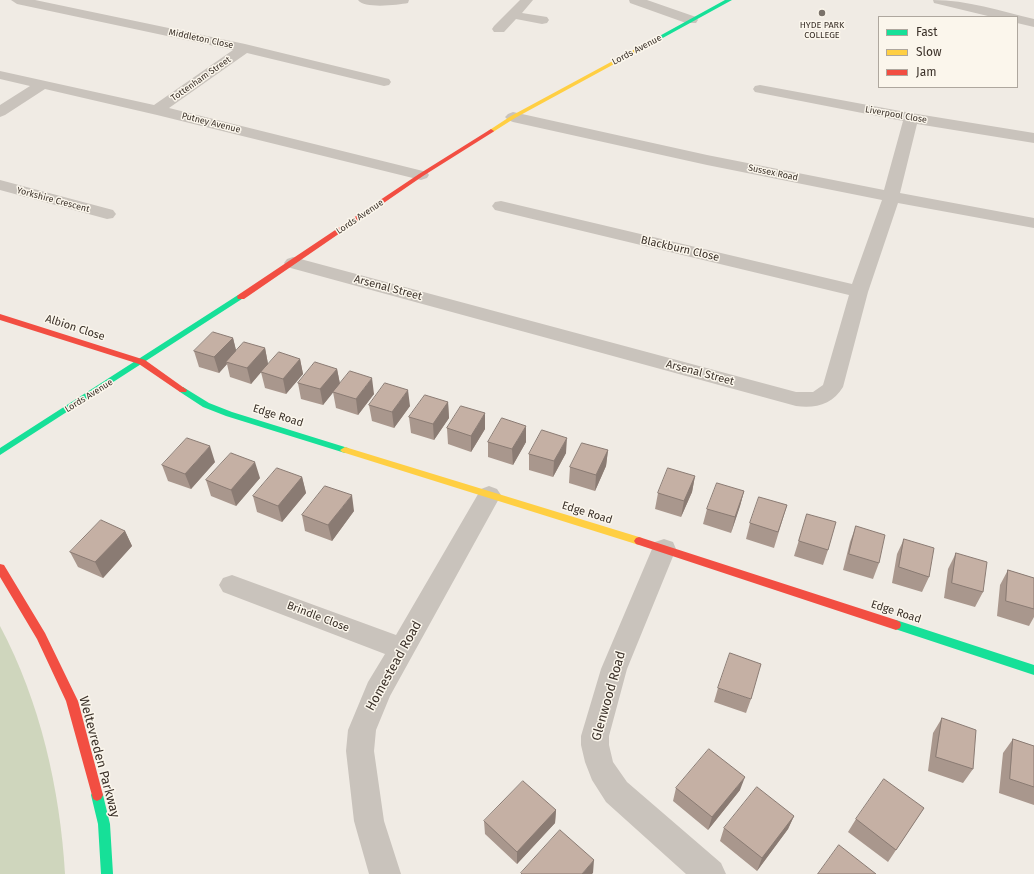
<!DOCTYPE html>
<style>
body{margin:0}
#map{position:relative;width:1034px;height:874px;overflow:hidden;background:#f0ebe4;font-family:"Fira Sans",sans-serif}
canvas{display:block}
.legend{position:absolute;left:878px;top:16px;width:140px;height:72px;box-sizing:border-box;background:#fbf6ec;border:1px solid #aea79e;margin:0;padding:5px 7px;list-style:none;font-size:12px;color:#3b3129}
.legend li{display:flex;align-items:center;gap:8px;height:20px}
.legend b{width:20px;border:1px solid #aea79e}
</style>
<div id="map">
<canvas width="1034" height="874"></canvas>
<ul class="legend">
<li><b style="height:5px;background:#16e098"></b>Fast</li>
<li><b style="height:5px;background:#ffcf43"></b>Slow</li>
<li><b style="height:5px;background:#f24e42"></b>Jam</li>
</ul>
</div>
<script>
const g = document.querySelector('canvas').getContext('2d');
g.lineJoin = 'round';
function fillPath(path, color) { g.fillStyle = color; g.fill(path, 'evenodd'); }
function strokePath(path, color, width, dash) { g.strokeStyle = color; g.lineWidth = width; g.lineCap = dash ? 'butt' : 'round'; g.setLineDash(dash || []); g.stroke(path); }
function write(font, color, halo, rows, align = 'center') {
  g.font = font + ' "Fira Sans",sans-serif'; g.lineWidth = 3; g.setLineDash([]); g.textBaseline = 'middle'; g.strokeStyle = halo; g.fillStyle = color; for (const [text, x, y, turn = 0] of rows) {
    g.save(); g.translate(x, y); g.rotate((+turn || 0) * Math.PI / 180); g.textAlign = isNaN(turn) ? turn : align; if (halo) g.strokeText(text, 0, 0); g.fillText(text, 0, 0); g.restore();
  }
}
fillPath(new Path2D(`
 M0,626C40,701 60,789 65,874H0Z`), '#cfd6bd');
fillPath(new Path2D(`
 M11,0H35L245,44L389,79L391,82L389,85L384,86L247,53L169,108L427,172L429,175L427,178L421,180L157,115L45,89L5,115L0,117V105L30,86L0,79V71L154,105L233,50L17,4Z
 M358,0H409L408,3C398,5 364,9 358,0Z
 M520,0H533L522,13L547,17L549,20L547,23L542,24L516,19L504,32H494L492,29L494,26Z
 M629,0H647L696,17L698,20L696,23H686L630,3Z
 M933,0C967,0 1001,11 1034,19V27L1017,23V17H992L934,3Z
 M760,85L911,113L1034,133V143L917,124L900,193L1034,218V228L898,203L868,292L843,387C833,404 815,409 796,406L287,267L284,263L287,259L293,257L796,392H813L823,385L849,295L495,210L492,206L495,202L501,201L852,284L882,200L707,165L513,122L508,120L505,117L508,114L513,112L707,155L884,190L903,121L755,92L753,89L755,86Z
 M0,180L113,210L116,214L113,218L107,219L0,190Z
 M489,486L497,489L501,495L390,696L376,730L374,751L384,821L401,874H369L354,821L346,751L348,730L368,682L385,654L223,592L219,585L223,578L232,575L396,635L481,489Z
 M664,539L673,542L676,549L627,669L609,736V745L613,762L627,782L721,863L726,874H686L606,802L592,780L585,762L581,745V736L601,669L652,549L655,542Z`), '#c9c3bc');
fillPath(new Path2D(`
 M725,0H732L639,51L634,50Z
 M238,295H241L245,297L0,455V448Z
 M183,387L209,403L232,412L348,448L350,450L345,453L226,416L203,407L180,392L179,390Z
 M896,620L1034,665V675L892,628L891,625L892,622Z
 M97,789L101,791L103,795L110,824L113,874H101L98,824L91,795L93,791Z`), '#16e098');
fillPath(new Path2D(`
 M635,49L640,50L515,118L493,132L488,131L511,116Z
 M345,447L639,537L642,538L644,541L642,544L639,545L342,452L340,450Z`), '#ffcf43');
fillPath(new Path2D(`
 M491,129L494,131L493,132L423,176L244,299H238L237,297L238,295L419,174Z
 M0,314L145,360L187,390L186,392H180L139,364L0,320Z
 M639,537L896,620L900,622L901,625L900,628L896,630L636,544L634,541L636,538Z
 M0,564L4,565L45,633L78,701L103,795L101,799L97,801L93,799L66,701L37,639L0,577Z`), '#f24e42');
fillPath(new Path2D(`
 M233,338L236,351L265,348L268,364L251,384L230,377L227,364L219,373L199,367L194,351Z
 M300,359L303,374L286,394L265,388L261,372Z
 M337,369L340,384L374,394L358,415L336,408L333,392L323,405L301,399L298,383Z
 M448,402L449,418L434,440L411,433L409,417Z
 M369,405L410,406L394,428L372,421Z
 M447,428L485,429L471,452L448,444Z
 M488,442H526L513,465L488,457Z
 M608,450L606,466L595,491L569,483L570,467Z
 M566,453L553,477L529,470V454Z
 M215,462L191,489L168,481L162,465Z
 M695,476L692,492L681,517L655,509L658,493Z
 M302,477L306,493L282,522L257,512L253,496Z
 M260,478L236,506L211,496L206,480Z
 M744,491L740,506L731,533L703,524L707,509Z
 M787,505L774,548L746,539L750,523Z
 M354,511L332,541L305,531L302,515Z
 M807,514L828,550L823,565L794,556Z
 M856,526L879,563L873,579L843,570L850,542Z
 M125,531L132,546L103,578L78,567L70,552Z
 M904,539L929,577L922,592L892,583L897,554Z
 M956,553L983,592L975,607L944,598L948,569Z
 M1008,570L1034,578V617L1029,626L997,616L1000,585Z
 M718,688L751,699L746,713L714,702Z
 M942,718L973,769L963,783L928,771L933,733Z
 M1013,739L1034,746V805L999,793L1003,753Z
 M676,788L740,790L708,830L673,801Z
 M924,808L888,862L848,832L856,819Z
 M556,810L555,823L517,864L485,834L484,821Z
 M794,816L788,829L757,871L720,841L724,828Z`), '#a9978d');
fillPath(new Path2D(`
 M233,338L237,354L226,362L227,364L219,373L214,357Z
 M265,348L268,364L251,384L247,368Z
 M300,359L303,374L286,394L283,379Z
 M337,369L340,384L323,405L320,389Z
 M372,378L374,394L358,415L356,399Z
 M408,390L410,406L394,428L392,412Z
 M448,402L449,418L434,440L433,424Z
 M485,413V429L471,452V436Z
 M526,426V442L513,465L512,449Z
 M567,438L566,453L553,477L554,461Z
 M210,446L215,462L191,489L185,474Z
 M608,450L606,466L595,491L596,475Z
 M255,462L260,478L236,506L231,490Z
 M695,476L692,492L681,517L684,501Z
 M302,477L306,493L282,522L278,506Z
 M744,491L740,506L731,533L735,517Z
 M352,495L354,511L332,541L328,525Z
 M125,531L132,546L103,578L95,562Z
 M745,777L740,790L708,830L712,817Z
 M556,810L555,823L517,864V852Z
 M794,816L788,829L757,871L762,858Z
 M594,860L593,873L592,874H582Z`), '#8a7b73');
const building = new Path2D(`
 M213,332L233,338L214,357L194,351Z
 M244,342L265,348L247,368L226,362Z
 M279,352L300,359L283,379L261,372Z
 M315,362L337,369L320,389L298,383Z
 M350,371L372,378L356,399L333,392Z
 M385,383L408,390L392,412L369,405Z
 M425,395L448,402L433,424L409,417Z
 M461,406L485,413L471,436L447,428Z
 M502,418L526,426L512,449L488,442Z
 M542,430L567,438L554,461L529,454Z
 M187,438L210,446L185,474L162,465Z
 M582,443L608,450L596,475L570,467Z
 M231,453L255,462L231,490L206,480Z
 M277,468L302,477L278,506L253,496Z
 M668,468L695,476L684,501L658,493Z
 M717,483L744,491L735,517L707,509Z
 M325,486L352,495L328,525L302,515Z
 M759,497L787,505L778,532L750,523Z
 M807,514L836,522L828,550L799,541Z
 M101,520L125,531L95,562L70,552Z
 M856,526L885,535L879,563L849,554Z
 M904,539L934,548L929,577L899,567Z
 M956,553L987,562L983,592L952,583Z
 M1008,570L1034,578V609L1006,601Z
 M730,653L761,664L751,699L718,688Z
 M942,718L976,730L973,769L936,757Z
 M1013,739L1034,746V787L1010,779Z
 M709,749L745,777L712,817L676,788Z
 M884,779L924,808L896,850L856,819Z
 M523,781L556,810L517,852L484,821Z
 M757,787L794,816L762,858L724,828Z
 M560,830L594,860L582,874H522L521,873Z
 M839,845L876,874H818Z`);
fillPath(building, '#c5b0a4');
strokePath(building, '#8a7b73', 1);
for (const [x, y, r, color] of [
 [822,13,4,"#7a726a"]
]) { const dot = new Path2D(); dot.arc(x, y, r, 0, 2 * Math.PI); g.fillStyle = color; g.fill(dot); strokePath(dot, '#fbf6ec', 1.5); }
write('9px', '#3b3129', '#fbf6ec', [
 ["HYDE PARK",822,25],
 ["COLLEGE",822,35]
]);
write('9px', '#3b3129', '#fbf6ec', [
 ["Middleton Close",201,39,12],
 ["Lords Avenue",637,50,-28],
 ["Tottenham Street",201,79,-35],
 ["Liverpool Close",896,115,10],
 ["Putney Avenue",211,123,14],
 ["Sussex Road",773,173,12],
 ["Yorkshire Crescent",53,200,15],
 ["Lords Avenue",360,217,-34],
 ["Lords Avenue",89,396,-32]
]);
write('11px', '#3b3129', '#fbf6ec', [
 ["Blackburn Close",680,249,13],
 ["Arsenal Street",388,288,15],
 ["Albion Close",75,328,18],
 ["Arsenal Street",700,373,15],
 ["Edge Road",278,416,17],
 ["Edge Road",587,513,17],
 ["Edge Road",896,612,18],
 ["Brindle Close",318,617,21]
]);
write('13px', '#3b3129', '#fbf6ec', [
 ["Homestead Road",394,666,-61],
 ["Glenwood Road",609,696,-74],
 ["Weltevreden Parkway",99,757,75]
]);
</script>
